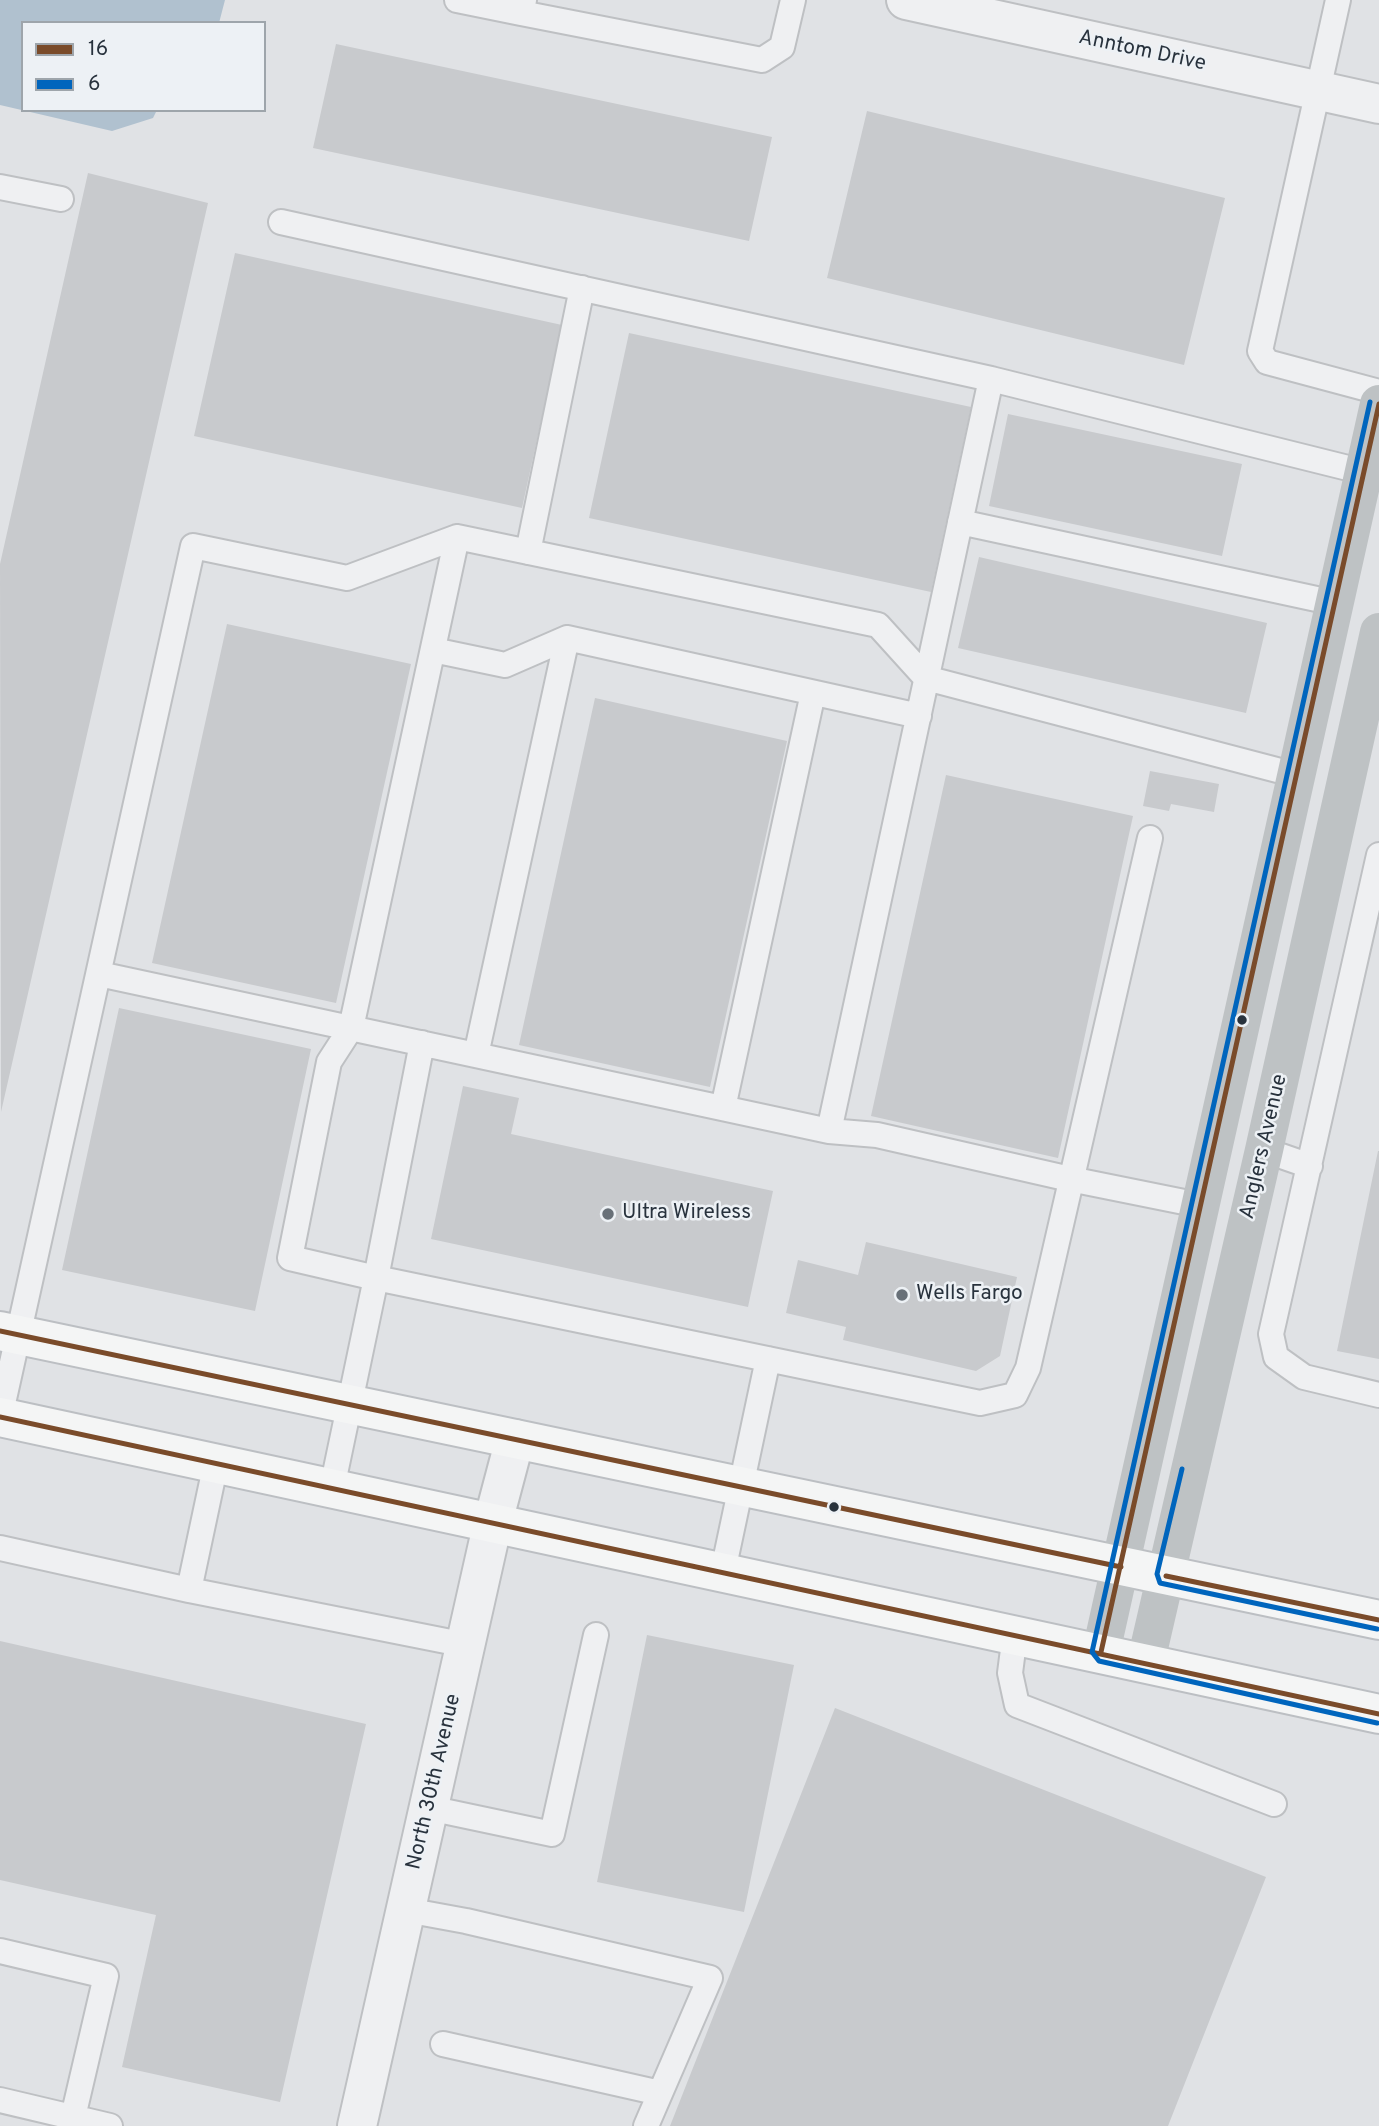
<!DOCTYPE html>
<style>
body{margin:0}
#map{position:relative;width:1379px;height:2126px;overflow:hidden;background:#e0e2e5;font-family:Overpass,sans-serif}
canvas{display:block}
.legend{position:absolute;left:21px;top:21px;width:245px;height:91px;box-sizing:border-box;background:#edf1f5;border:2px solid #9ea5ab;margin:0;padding:9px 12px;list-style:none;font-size:21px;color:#28323d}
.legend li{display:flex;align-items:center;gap:14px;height:35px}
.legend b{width:35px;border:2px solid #9ea5ab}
</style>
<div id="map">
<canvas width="1379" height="2126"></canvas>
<ul class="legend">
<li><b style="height:9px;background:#7a4b2a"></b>16</li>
<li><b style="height:9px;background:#0065bd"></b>6</li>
</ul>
</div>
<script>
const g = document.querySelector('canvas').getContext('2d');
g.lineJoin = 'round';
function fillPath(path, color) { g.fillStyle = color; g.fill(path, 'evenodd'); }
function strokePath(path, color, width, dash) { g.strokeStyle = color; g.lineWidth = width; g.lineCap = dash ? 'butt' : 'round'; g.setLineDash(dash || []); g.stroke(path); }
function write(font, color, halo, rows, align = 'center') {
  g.font = font + ' Overpass,sans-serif'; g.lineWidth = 5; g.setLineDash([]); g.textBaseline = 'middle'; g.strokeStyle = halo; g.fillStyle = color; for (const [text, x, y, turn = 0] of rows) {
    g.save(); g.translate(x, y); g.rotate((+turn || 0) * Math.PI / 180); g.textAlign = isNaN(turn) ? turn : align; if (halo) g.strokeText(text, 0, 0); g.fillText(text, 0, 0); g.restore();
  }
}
fillPath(new Path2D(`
 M0,0H225L219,23H23V110H157L153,118L112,131L0,105Z`), '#b0c1cf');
fillPath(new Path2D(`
 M336,44L772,137L749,241L313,148Z
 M867,111L1225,198L1184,365L827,278Z
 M88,173L208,203L1,1112L0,564Z
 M235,253L562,325L522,508L194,436Z
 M629,333L971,407L931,592L589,518Z
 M1008,414L1242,464L1222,556L989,506Z
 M979,557L1267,623L1246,713L958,648Z
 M227,624L411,664L336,1003L152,963Z
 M595,698L787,741L710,1087L519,1045Z
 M1150,771L1219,784L1214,812L1171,804L1169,811L1143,806Z
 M946,775L1133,816L1058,1158L871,1116Z
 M119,1008L311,1049L255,1311L62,1270Z
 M463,1086L519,1098L511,1134L773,1191L748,1307L431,1239Z
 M1378,1151H1379V1359L1337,1351Z
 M866,1242L1017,1277L1000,1356L976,1371L843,1340L846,1327L786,1313L798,1260L858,1275Z
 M647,1635L794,1665L744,1912L597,1882Z
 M0,1641L366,1724L280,2102L122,2067L156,1915L0,1880Z
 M835,1708L1266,1877L1168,2126H670Z`), '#c8cacd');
const lane = new Path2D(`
 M457,0L521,13
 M524,0L521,13L762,60L782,47L793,0
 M1338,0L1260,351L1267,362L1379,392
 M0,187L61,199
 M281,222L991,379L1364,472
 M960,522L1335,603
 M528,552L582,288
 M433,650L505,665L567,638L919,716
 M1379,855L1271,1334L1276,1357L1304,1377L1379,1395
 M99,974L829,1131L877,1135L1070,1179L1199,1205
 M422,1043L376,1278L980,1403L1015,1395L1028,1368L1150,838
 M476,1055L567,638
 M723,1108L813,693
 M829,1131L991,379
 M1264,1150L1310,1166
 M0,1417L193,546L347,578L457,537
 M216,1463L189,1590L466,1645
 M332,1488L376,1278L290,1258L329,1062L351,1028L457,537L878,625L926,678L1296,775
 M0,1548L189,1590
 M723,1571L768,1359
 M1015,1634L1010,1673L1017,1705L1274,1804
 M429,1808L552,1834L596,1635
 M406,1910L466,1921L710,1978L646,2126
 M0,1951L106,1976L73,2117
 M443,2044L660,2093
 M0,2100L110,2126`);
const street = new Path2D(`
 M906,0L1379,104
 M357,2126L493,1522L515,1439`);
const primary = new Path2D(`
 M0,1331L1379,1620
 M0,1417L1379,1714`);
strokePath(lane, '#bec0c3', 28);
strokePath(street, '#bec0c3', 42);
strokePath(primary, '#bcbfc3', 42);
strokePath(lane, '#eff0f2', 24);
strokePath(street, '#eff0f2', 38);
strokePath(new Path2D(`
 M1101,1652L1379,404
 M1146,1661L1264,1150L1379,632`), '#bec2c4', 38);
strokePath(primary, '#f4f5f5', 38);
strokePath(new Path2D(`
 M0,1331L1121,1567
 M0,1417L1379,1714
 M1166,1576L1379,1620
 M1101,1652L1379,404`), '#7a4b2a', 5);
strokePath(new Path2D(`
 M1370,402L1092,1652L1099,1661L1377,1723
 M1182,1469L1157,1574L1160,1583L1377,1629`), '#0065bd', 5);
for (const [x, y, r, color] of [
 [1242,1020,6,"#28323d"],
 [608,1214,7,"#687078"],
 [902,1295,7,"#687078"],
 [834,1507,6,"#28323d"]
]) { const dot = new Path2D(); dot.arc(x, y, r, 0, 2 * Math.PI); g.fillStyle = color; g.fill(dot); strokePath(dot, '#edf1f5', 2.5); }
write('21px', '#28323d', '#edf1f5', [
 ["Anntom Drive",1142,52,12],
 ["Anglers Avenue",1265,1147,-77],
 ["North 30th Avenue",435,1782,-77]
]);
write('21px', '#28323d', '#edf1f5', [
 ["Ultra Wireless",622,1214],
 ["Wells Fargo",916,1295]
], 'left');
</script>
